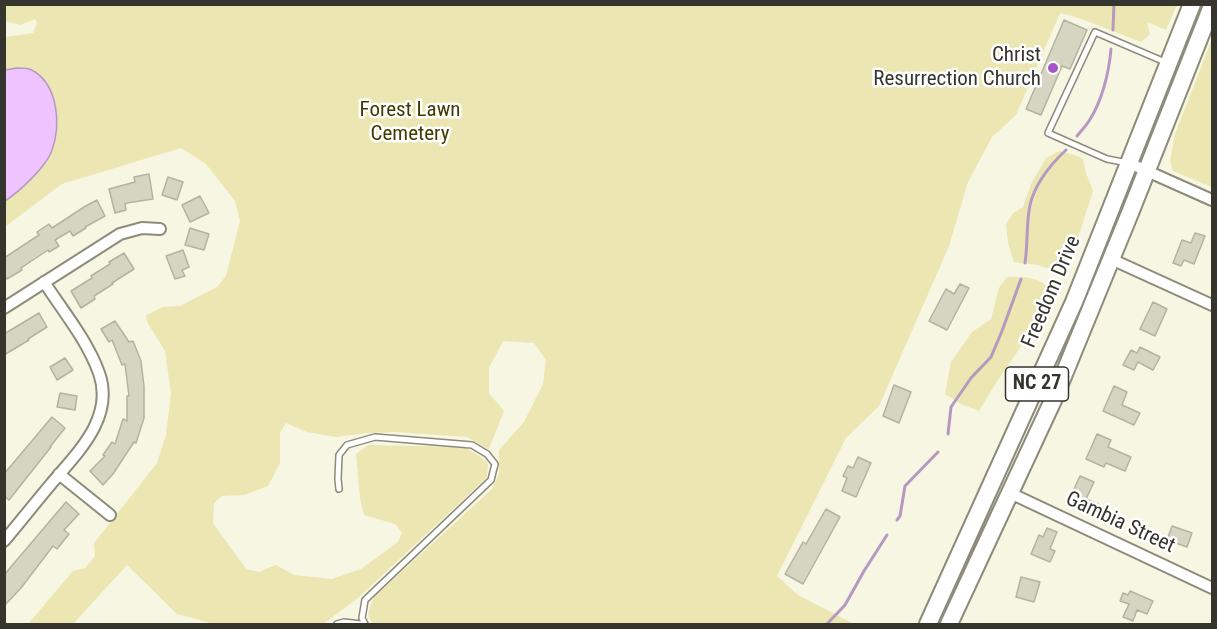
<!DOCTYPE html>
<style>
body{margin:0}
#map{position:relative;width:1217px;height:629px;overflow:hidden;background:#f7f6e3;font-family:"Roboto Condensed",sans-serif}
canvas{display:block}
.frame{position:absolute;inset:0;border:6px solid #35352e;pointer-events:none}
</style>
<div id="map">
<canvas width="1217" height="629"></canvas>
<div class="frame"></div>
</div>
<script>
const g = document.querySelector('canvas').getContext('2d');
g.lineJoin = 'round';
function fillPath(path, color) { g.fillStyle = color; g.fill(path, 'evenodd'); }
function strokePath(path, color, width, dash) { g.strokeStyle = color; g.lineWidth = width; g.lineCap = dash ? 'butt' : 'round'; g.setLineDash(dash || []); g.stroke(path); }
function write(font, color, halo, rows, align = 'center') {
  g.font = font + ' "Roboto Condensed",sans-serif'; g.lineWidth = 5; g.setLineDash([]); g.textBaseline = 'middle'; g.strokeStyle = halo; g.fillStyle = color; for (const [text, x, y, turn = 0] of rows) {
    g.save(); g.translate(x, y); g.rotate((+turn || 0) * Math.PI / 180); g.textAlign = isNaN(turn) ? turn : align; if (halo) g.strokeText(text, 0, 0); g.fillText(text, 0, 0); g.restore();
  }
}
fillPath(new Path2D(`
 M5,5H1177L1166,30L1147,22L1150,34L1141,42L1079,18L1060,13L1016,115L992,137L968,182L949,246L879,406L846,438L777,576L798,595L854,624H372L368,614L374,597L492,489L499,474V450L524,422L543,384L546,360L534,343L503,341L489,368V393L504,411L489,449L467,437L395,432L366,433L336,437L307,432L286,423L280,433V463L268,486L244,495L222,496L214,503L213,523L246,569L259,572L276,565L294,575L332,579L361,569L398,542L402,533L395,524L364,515L360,498L356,454L368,445L464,447L481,457L488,463L487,477L358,598L323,624H214L177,614L127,565L73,624H28L73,571L85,568L95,556L94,543L157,463L166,435L171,393L165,351L147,322L146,315L163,307L180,306L217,287L226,276L240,221L235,201L206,164L181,148L62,184L5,227L4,201C14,195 49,158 52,149C58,134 56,117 55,102L17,68L5,70V37L33,33L37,23L35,19L20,25L5,21Z
 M1212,39V187L1173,171L1170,161L1175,134Z
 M1059,151L1075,155L1083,159L1086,173L1093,191L1069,266L1061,273L1038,265L1014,262L1008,243L1006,224L1013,213L1023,207L1031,184L1046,158Z
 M1007,277C1025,277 1041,276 1052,292L1047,308L996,383L979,411L961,404L945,394L951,362L972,332L991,319L999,288Z`), '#ebe6b2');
const water = new Path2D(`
 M17,68C24,68 30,68 35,72C58,87 61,125 52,150C47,166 19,192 5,201V70Z`);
fillPath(water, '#edc4ff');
strokePath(water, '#b699c0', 1.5);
strokePath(new Path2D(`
 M1113,30L1114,4
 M1077,136C1081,131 1085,127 1089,121C1102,101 1109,73 1111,49
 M1025,263C1028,244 1026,224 1030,205C1035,184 1050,165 1066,150
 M948,434L951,407L971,378L991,357L1002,331L1021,279
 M897,520L900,516L905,486L938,452
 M827,624L845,605L864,571L887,535`), '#b699c0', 3);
const building = new Path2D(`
 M1064,20L1087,30L1070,69L1062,66L1041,115L1026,109Z
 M149,174L153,199L127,203L125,204L126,210L115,213L109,189L135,182L134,177Z
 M168,177L183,182L177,200L162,195Z
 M200,196L209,213L190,222L182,205Z
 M97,200L105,216L85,227L86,228L73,236L70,231L55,240L59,246L49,252L48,250L21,268L22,270L7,279L4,274V258L39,235L37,232L49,224L52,228L84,207Z
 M190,228L209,234L204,250L185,245Z
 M1195,233L1205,236L1194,264L1184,260L1181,266L1173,263L1182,240L1191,243Z
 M183,250L189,267L182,270L185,276L175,279L166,256Z
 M124,253L134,269L112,283L113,284L94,296L95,299L81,308L71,291L92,278L91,276L110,264L109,262Z
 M960,284L969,288L947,330L929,321L946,289L954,294Z
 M1153,302L1167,309L1155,336L1140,329Z
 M39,313L47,327L28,339L29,340L4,355V334Z
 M115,321L129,342L133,341L141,361L144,386V418L136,443L134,442L113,474L103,485L90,471L105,456L103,455L112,442L115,444L123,419L127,421V396H129L125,364L122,365L112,340L109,342L101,329Z
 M1140,347L1160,357L1153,370L1138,362L1134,370L1123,365L1131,350L1137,353Z
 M65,358L73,370L57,380L50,367Z
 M894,385L911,392L899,423L883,416Z
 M1114,386L1127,392L1122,405L1140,413L1134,425L1103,411Z
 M60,393L77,396L75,410L57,407Z
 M52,417L65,428L50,447H51L9,500L4,496V474Z
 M1097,434L1111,440L1108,447L1131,457L1125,471L1106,463L1104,467L1086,459Z
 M858,457L871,463L856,497L842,491L847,478L843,476L848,466L853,468Z
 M1080,476L1094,482L1086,499L1098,504L1094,514L1068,502Z
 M66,502L79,514L64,530L69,534L57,549L53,546L21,588L4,606V575Z
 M826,509L840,517L803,584L785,574L803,542L806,544Z
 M1172,526L1192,533L1187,547L1167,540Z
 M1047,528L1057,532L1050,549L1055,551L1050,562L1031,554L1039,535L1043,537Z
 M1021,577L1040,582L1034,602L1016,597Z
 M1130,591L1153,601L1147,614L1137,610L1133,621L1123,617L1129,604L1120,601L1123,593L1128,595Z`);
fillPath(building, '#d6d5c2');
strokePath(building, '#b4b2a0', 1.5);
const service = new Path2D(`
 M1128,163L1107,159L1048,133L1095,32L1165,62
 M339,489L338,479L339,455L347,445L375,437L472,445L487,454L495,464L491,480L365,600L362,618L365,624
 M337,624L344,622L361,624`);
const minor = new Path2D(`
 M1129,163L1212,200
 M1111,259L1212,305
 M4,308L120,234L142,228L160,229
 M59,474L110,515
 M1010,493L1212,588
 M4,541C20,522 35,503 51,484C77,453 115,418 99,373C87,340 63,311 44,282`);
const primary = new Path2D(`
 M928,624L1074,302L1192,4
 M949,624L1055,396L1130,213L1212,6`);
strokePath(service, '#8d8c7b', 8);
strokePath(minor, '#8d8c7b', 14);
strokePath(primary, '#8d8c7b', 20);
strokePath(service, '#fff', 5);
strokePath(minor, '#fff', 10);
strokePath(primary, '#fff', 16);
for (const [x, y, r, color] of [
 [1053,68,6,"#a655c6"]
]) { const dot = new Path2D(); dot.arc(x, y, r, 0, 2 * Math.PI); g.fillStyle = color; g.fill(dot); strokePath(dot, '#fff', 2); }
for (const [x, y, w] of [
 [1037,384,63]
]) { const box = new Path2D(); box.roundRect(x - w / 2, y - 17, w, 34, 4.5); g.fillStyle = '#fff'; g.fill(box); strokePath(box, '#35352e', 1.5); }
write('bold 20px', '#35352e', null, [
 ["NC 27",1037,384]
]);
write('21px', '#35352e', '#fff', [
 ["Christ",1041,56],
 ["Resurrection Church",1041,80]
], 'right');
write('21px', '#413b01', '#fff', [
 ["Forest Lawn",410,111],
 ["Cemetery",410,135]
]);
write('21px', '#35352e', '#fff', [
 ["Freedom Drive",1052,292,-67],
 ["Gambia Street",1120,523,25]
]);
</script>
